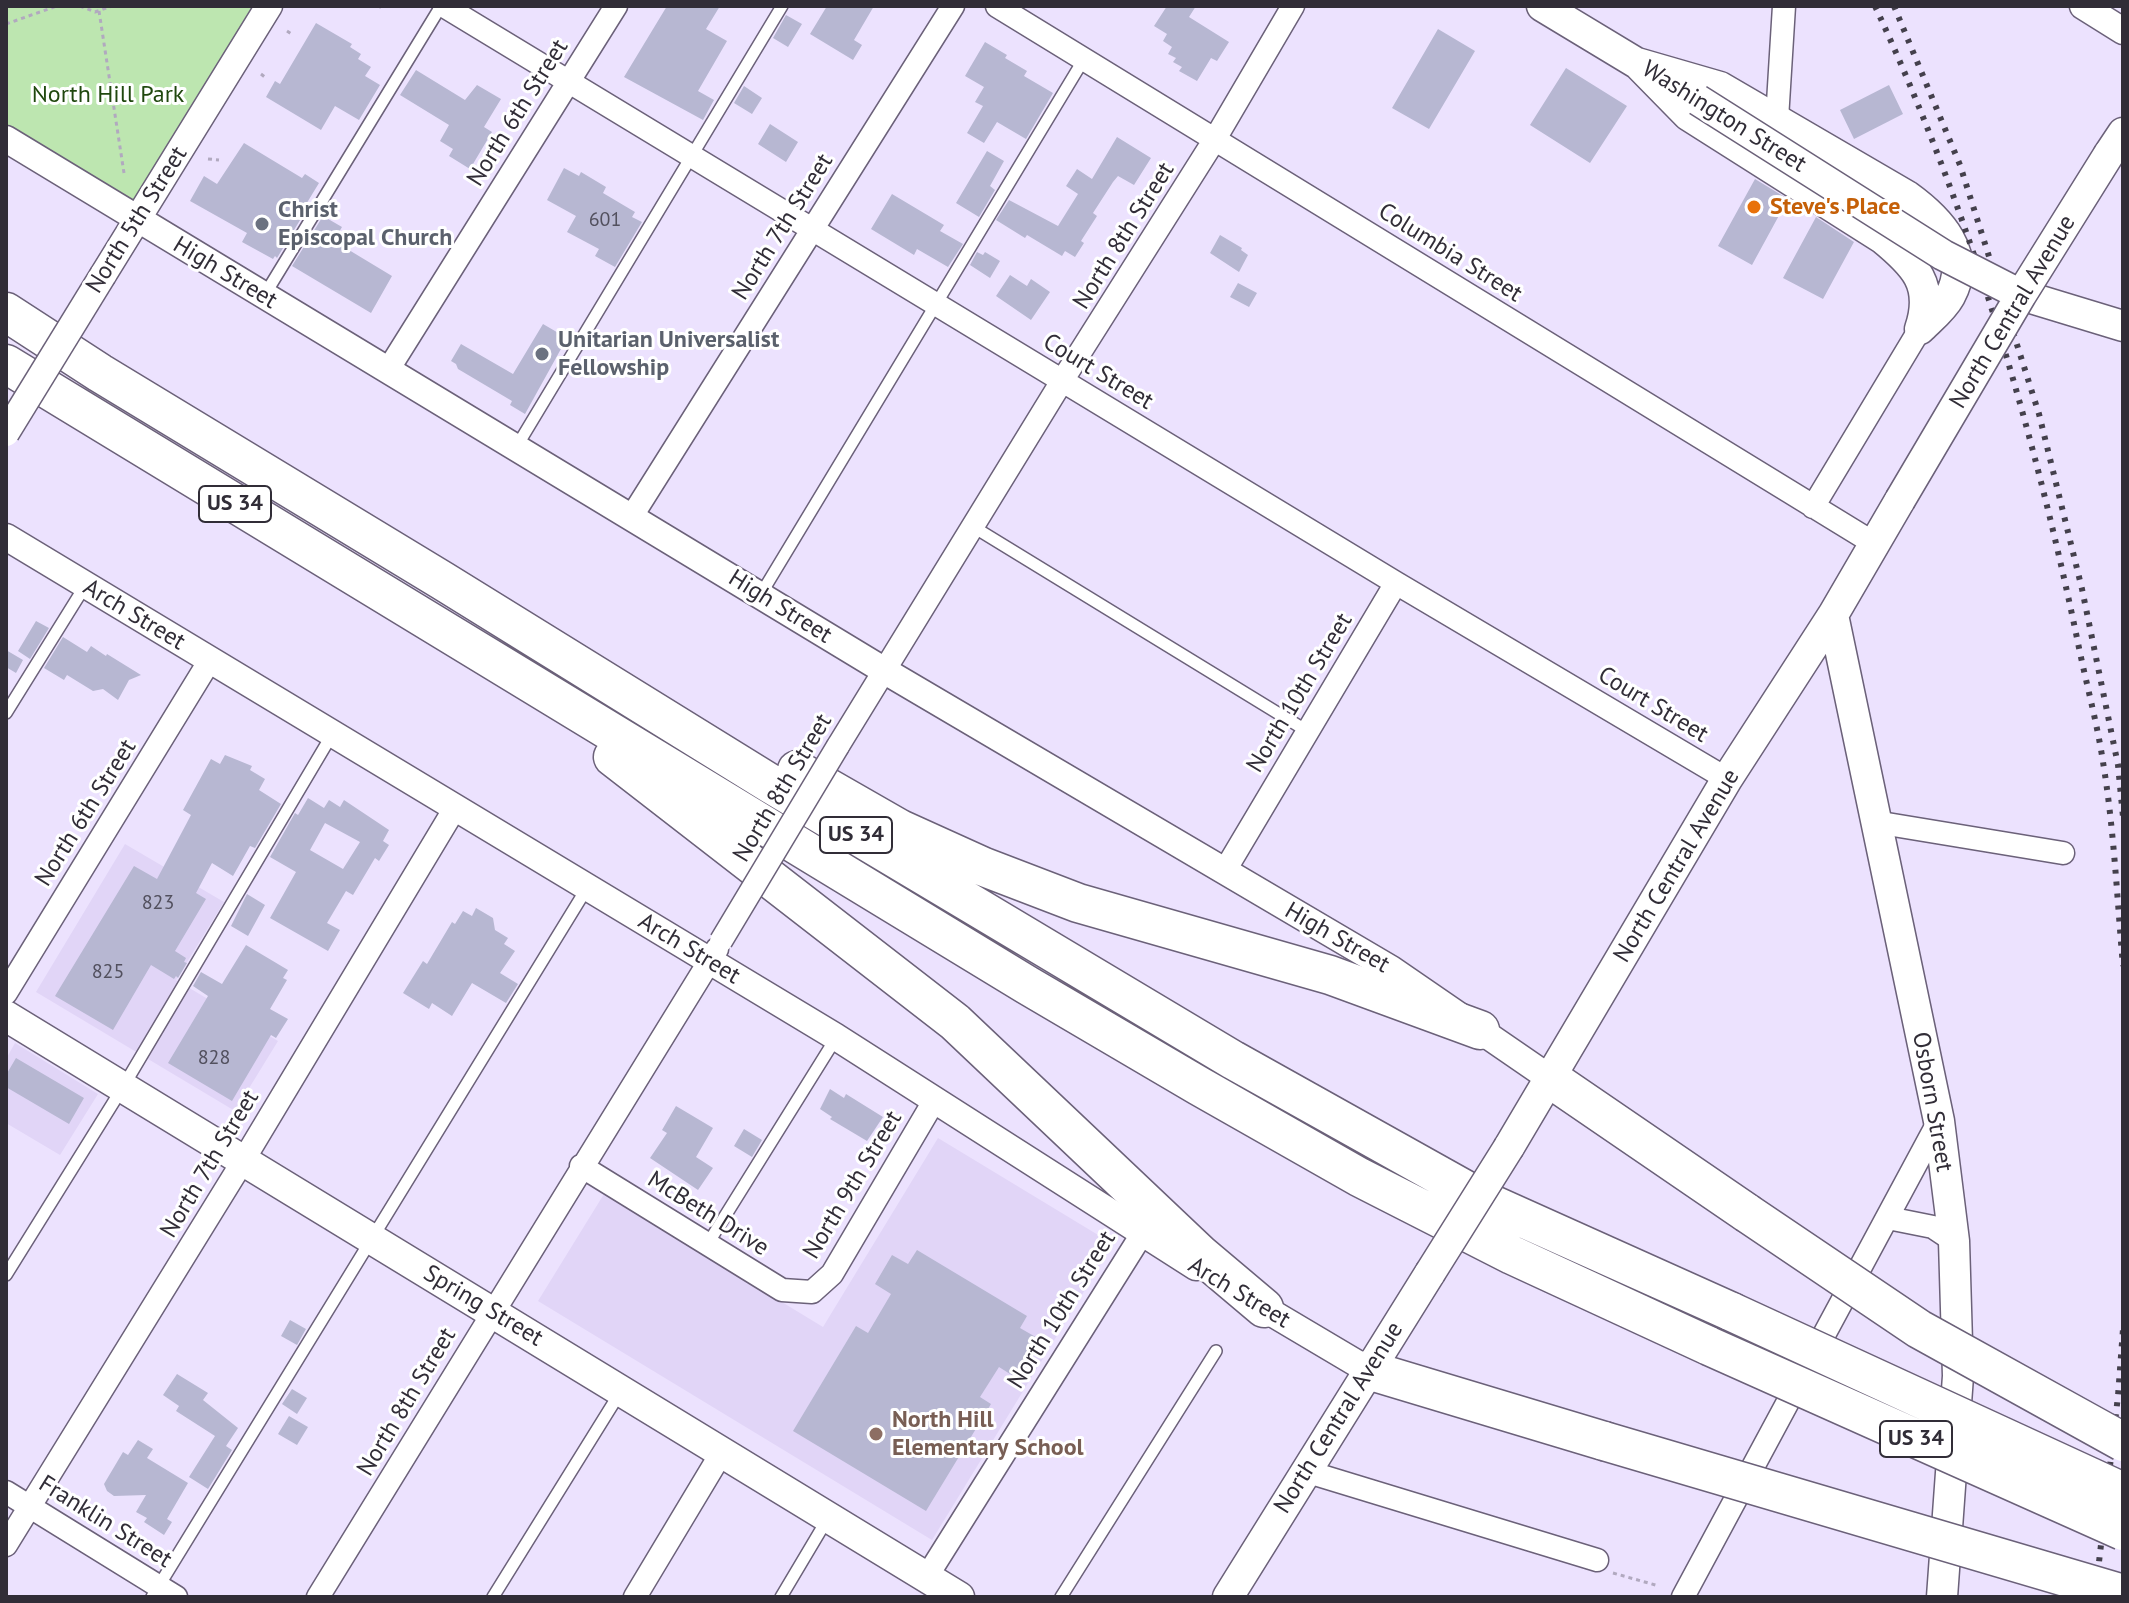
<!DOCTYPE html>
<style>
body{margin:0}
#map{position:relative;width:2129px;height:1603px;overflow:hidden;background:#ece2fe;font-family:"PT Sans",sans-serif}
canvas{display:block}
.frame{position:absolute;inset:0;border:8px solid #312d37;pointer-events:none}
</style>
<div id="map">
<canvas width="2129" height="1603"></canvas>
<div class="frame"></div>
</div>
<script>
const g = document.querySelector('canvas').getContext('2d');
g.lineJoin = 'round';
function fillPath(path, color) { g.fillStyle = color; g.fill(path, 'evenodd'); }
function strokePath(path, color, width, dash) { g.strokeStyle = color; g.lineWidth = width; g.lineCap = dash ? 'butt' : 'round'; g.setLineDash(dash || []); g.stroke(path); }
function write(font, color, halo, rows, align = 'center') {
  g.font = font + ' "PT Sans",sans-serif'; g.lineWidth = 6; g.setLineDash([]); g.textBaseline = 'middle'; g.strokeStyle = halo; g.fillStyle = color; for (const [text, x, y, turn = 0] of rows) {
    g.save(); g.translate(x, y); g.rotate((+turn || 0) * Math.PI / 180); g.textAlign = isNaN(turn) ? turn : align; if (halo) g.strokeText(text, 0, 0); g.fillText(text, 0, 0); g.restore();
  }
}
fillPath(new Path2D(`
 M125,844L224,902L176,980L278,1041L235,1111L36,992Z
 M15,1043L98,1094L60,1155L6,1123V1059Z
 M938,1138L1113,1244L932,1540L538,1301L604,1194L823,1327Z`), '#e1d5f7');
fillPath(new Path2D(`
 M6,6H269L137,220L6,139Z`), '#bde6b0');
fillPath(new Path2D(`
 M667,6H720L706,29L727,41L698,91L714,100L703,120L624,77Z
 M827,6H874L854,40L862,45L853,60L810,34Z
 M1167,6H1196L1189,17L1229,42L1217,61L1211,58L1197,81L1179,71L1182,67L1173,62L1176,58L1168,54L1172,47L1163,41L1167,34L1154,26Z
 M786,15L802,24L788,47L773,38Z
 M316,23L352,44L350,47L361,54L358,59L371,67L365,76L380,85L359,120L335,106L321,130L266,97L275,81L280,84Z
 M1438,29L1475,51L1429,129L1392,108Z
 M985,42L1007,55L1005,58L1027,71L1024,76L1053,93L1026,139L997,122L984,143L967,133L983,106L975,102L984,87L965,76Z
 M1566,68L1627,106L1590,163L1530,125Z
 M416,70L465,100L477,85L501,99L484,127L492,132L470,169L449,156L453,149L440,141L449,125L400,95Z
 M1889,85L1903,114L1854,139L1840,110Z
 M744,86L762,98L752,114L734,103Z
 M770,124L798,142L786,162L758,144Z
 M1117,137L1151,158L1134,185L1118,176L1113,182L1093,213L1097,216L1081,241L1084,243L1075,257L1065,251L1062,256L1027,235L1025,238L996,220L1009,200L1058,226L1078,194L1066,186L1077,169L1092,179Z
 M244,143L302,178L305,174L319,183L305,206L308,207L277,258L275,256L273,259L242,242L247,233L190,201L204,176L217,184Z
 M987,151L1004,161L990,186L995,190L979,217L956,203Z
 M564,168L579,176L581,172L606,187L603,193L635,212L632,217L642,222L615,267L595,256L599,249L567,232L576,216L547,200Z
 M1755,179L1788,199L1752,265L1718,246Z
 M892,194L944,225L940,231L963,244L948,267L917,249L914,255L871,229Z
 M323,216L342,227L334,241L392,276L371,313L292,266Z
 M1816,217L1854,242L1823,299L1783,278Z
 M1220,235L1242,248L1241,250L1248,255L1239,272L1210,253Z
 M977,252L983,255L985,252L1000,261L990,278L970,265Z
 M1010,275L1027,286L1031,279L1050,292L1031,320L996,296Z
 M1238,283L1257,293L1249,307L1230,297Z
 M543,324L567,338L525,414L510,405L512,401L458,369L456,364L451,361L461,344L513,374Z
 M36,621L49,628L30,659L18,651Z
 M63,637L87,652L91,646L106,656L107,654L141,675L129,680L118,700L103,689L93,691L67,675L64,680L44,668Z
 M6,650L23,660L16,673L6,667Z
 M225,755L252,766L250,770L265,779L259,790L281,804L255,848L250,846L233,876L212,863L196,893L206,899L175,951L186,958L184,962L187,963L178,978L176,976L174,979L151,965L113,1030L55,996L134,866L157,879L191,815L183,810L211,759L220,764Z
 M308,798L324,808L329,800L340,807L344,800L389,830L383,841L389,845L379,861L375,858L353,895L346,891L327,923L340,930L328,951L270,918L296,872L270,857L295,813L298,815ZM325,823L360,842L343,869L310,850Z
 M247,894L265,905L248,936L231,926Z
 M476,908L493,918L495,930L508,938L504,944L515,951L500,973L518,984L506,1003L472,983L452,1016L432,1003L429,1009L403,993L423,961L427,964L452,922L455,924L463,911L472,916Z
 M246,945L288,970L283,978L287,980L270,1009L288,1019L276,1038L271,1035L232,1101L168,1063L208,996L193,986L201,972L222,984Z
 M16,1058L84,1098L69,1124L6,1087V1075Z
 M830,1089L844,1098L846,1094L883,1117L867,1141L830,1119L832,1117L820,1109Z
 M676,1106L713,1128L696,1157L713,1168L698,1190L650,1158L667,1133L662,1130Z
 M744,1129L762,1140L752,1157L734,1146Z
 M917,1250L1027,1316L1020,1328L1041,1340L1018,1379L999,1367L980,1397L991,1404L926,1511L793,1431L856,1326L868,1333L891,1294L875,1284L892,1255L908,1264Z
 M290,1320L306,1329L297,1345L281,1336Z
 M177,1374L208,1393L203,1400L238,1428L226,1446L232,1450L208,1489L189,1477L215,1436L176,1411L179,1406L163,1395Z
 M292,1389L307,1398L297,1414L282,1404Z
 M289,1416L308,1427L297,1445L278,1434Z
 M138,1440L153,1449L147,1458L188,1483L167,1519L172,1522L164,1535L144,1522L147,1518L136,1512L146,1495L114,1496L107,1491L104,1484L123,1452L128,1455Z`), '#b7b7d2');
const service = new Path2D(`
 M264,296L441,6
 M517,446L782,6
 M972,526L1307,731
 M761,594L1084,59
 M6,713L85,586
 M707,1245L836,1038
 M6,1275L123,1087L333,733
 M152,1597L587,888
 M493,1597L621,1391
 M781,1597L828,1518
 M1061,1597L1216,1351`);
const minor = new Path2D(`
 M444,6L1396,583L1727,779
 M997,6L1875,544
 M1777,119L1784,6
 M388,370L616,6
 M1813,507L1920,329
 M632,516L953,6
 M838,746L1062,381L1215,139L1293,6
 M1875,822L2063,853
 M1224,872L1396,583
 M6,993L210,660
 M581,1166L782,1290L812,1292L832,1274L934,1101
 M1888,1218L1933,1227L1954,1241
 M1305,1471L1597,1560
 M6,1492L176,1597
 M6,1545L243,1161L455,808
 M926,1578L1142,1234
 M318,1597L717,949
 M635,1597L722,1452
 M1683,1597L1939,1121`);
const tertiary = new Path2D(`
 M2083,6L2123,31
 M6,139L885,671L1391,969L1551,1079
 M103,275L269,6
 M6,537L836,1037L1196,1267
 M1250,1300L1368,1370`);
const secondary = new Path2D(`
 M1542,6L1653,73
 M1637,63L1720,87L1907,196C1939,219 1973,254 1950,296C1943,309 1930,319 1920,329
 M1638,64L1688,115L1882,238C1915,265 1935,285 1920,329
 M2109,154L2123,133
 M2021,295L2123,326
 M1833,615L1939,1121L1954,1241L1958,1376L1942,1597
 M6,1016L959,1597
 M1509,1147L1727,779L1833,615L1900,500
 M1228,1597L1430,1273`);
const motorway = new Path2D(`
 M6,312L100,373L443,581L771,784L1233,1060L1487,1202L1732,1312
 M6,364L1027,985L1199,1086L1359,1177L1512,1255L1709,1346
 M613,757L955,1022L1200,1254L1264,1308
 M797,770L900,829L984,867L1078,903L1330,975L1480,1030
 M1551,1079L1747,1213
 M1368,1370L1604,1441`);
strokePath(service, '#6b6179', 14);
strokePath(minor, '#6b6179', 25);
strokePath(tertiary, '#6b6179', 29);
strokePath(secondary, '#6b6179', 33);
strokePath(motorway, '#6b6179', 41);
strokePath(new Path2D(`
 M80,6L95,12L112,6
 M379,8L380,6
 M99,11L124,173
 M6,24L57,6
 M287,31L293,35
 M261,74L266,78
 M208,159L219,160
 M1613,1573L1659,1586`), '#b1a9bf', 3, [4, 4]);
strokePath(service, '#fff', 11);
strokePath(minor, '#fff', 22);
strokePath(tertiary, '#fff', 26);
strokePath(secondary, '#fff', 30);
strokePath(motorway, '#fff', 38);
strokePath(new Path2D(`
 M1875,6C1969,209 2033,425 2078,643C2086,683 2097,722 2103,762C2114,829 2117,898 2123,966
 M1894,6L1960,165L2039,414L2082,589L2118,765L2123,817
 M2095,1597L2118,1396L2123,1329`), '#44404c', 6, [4, 8]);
const minorBridge = new Path2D(`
 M721,941L838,746`);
const tertiaryBridge = new Path2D(`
 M6,433L103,275`);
const secondaryBridge = new Path2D(`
 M1698,100L1943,255L2021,295
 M1900,500L2021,295L2109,154
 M1430,1273L1509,1147`);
const motorwayBridge = new Path2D(`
 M1747,1213L1919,1329L2123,1442
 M1732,1312L2123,1492
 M1709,1346L2123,1531
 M1604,1441L2123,1594`);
strokePath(minorBridge, '#6b6179', 25, []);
strokePath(tertiaryBridge, '#6b6179', 29, []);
strokePath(secondaryBridge, '#6b6179', 33, []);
strokePath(motorwayBridge, '#6b6179', 41, []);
strokePath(minorBridge, '#fff', 22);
strokePath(tertiaryBridge, '#fff', 26);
strokePath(secondaryBridge, '#fff', 30);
strokePath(motorwayBridge, '#fff', 38);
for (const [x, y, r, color] of [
 [1754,207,8,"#e8710a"],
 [262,224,8,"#6b7280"],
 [542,354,8,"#6b7280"],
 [876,1434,8,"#8d6e63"]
]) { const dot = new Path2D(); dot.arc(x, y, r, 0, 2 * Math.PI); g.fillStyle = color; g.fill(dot); strokePath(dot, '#fff', 3); }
write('20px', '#52505e', null, [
 ["601",605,220],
 ["823",158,903],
 ["825",108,972],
 ["828",214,1058]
]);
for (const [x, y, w] of [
 [235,504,72],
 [856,835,72],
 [1916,1439,72]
]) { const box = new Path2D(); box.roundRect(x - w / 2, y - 18, w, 36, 6); g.fillStyle = '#fff'; g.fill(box); strokePath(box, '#312d37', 2); }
write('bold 22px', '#312d37', null, [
 ["US 34",235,504],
 ["US 34",856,835],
 ["US 34",1916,1439]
]);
write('24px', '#20480e', '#fff', [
 ["North Hill Park",108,95]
]);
write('24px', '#312d37', '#fff', [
 ["North 6th Street",518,113,-58],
 ["Washington Street",1724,117,32],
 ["North 5th Street",137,220,-58],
 ["North 7th Street",783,227,-58],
 ["North 8th Street",1124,236,-58],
 ["Columbia Street",1450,253,32],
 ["High Street",225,273,31],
 ["North Central Avenue",2013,312,-59],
 ["Court Street",1098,372,31],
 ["High Street",780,607,32],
 ["Arch Street",134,615,31],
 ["North 10th Street",1300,693,-59],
 ["Court Street",1653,705,31],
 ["North 8th Street",783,788,-59],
 ["North 6th Street",86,813,-58],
 ["North Central Avenue",1677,866,-59],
 ["High Street",1337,938,30],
 ["Arch Street",689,949,31],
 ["Osborn Street",1932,1102,80],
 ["North 7th Street",210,1164,-59],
 ["North 9th Street",853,1185,-59],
 ["McBeth Drive",708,1214,32],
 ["Arch Street",1239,1293,31],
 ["Spring Street",483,1306,31],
 ["North 10th Street",1062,1310,-58],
 ["North 8th Street",407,1402,-59],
 ["North Central Avenue",1339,1418,-58],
 ["Franklin Street",105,1522,32]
]);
write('bold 24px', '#c56008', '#fff', [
 ["Steve's Place",1770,207]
], 'left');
write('bold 24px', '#5b616d', '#fff', [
 ["Christ",278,210],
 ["Episcopal Church",278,238],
 ["Unitarian Universalist",558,340],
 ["Fellowship",558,368]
], 'left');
write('bold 24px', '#785e54', '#fff', [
 ["North Hill",892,1420],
 ["Elementary School",892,1448]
], 'left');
</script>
